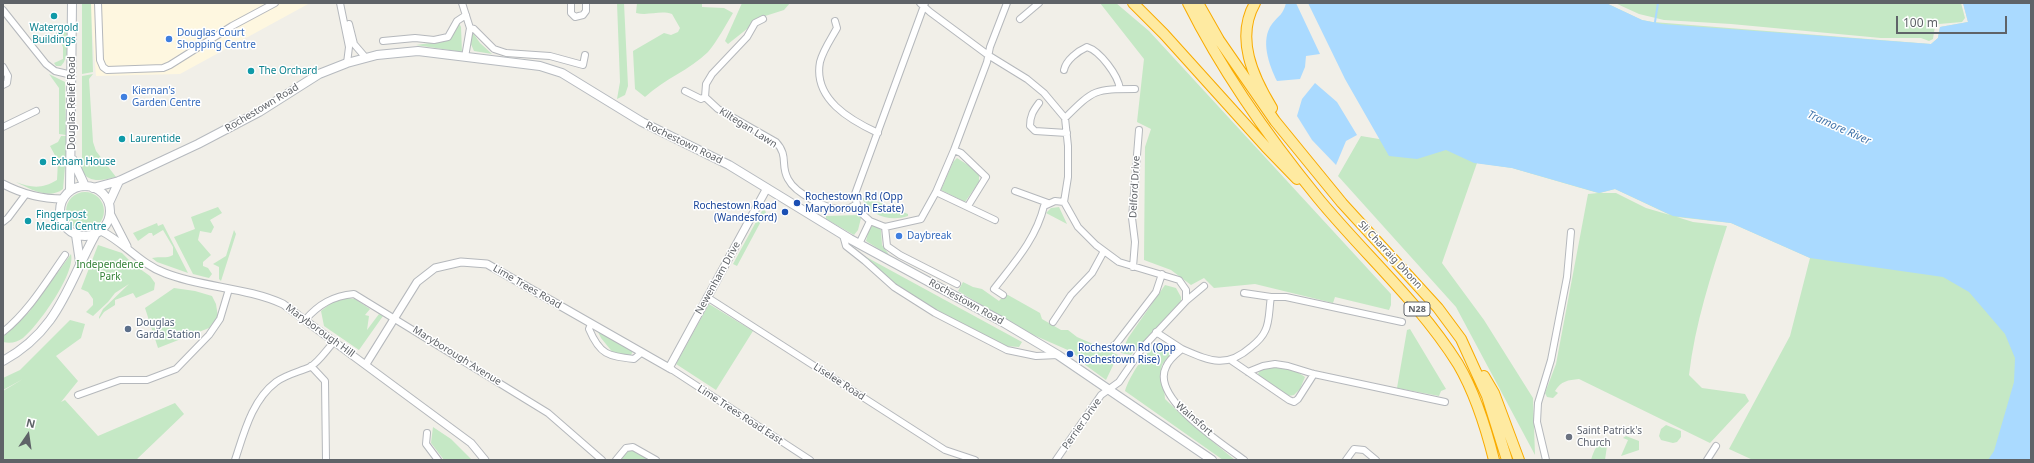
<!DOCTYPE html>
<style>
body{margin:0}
#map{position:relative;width:2034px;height:463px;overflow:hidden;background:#f1efe8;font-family:"Noto Sans",sans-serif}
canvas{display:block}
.frame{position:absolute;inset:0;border:4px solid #5f6368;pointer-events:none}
.north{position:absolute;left:8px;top:415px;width:40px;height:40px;-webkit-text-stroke:3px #fff;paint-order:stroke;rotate:13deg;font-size:11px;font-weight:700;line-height:16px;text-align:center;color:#5f6368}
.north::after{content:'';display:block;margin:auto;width:14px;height:18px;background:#5f6368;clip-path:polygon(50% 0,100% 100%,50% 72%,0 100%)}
.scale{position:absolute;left:1896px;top:16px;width:111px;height:18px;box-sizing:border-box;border:2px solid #5f6368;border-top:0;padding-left:5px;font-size:12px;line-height:14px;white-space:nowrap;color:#5f6368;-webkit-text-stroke:3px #fff;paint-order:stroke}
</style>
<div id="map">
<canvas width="2034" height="463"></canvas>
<div class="frame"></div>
<div class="north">N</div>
<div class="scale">100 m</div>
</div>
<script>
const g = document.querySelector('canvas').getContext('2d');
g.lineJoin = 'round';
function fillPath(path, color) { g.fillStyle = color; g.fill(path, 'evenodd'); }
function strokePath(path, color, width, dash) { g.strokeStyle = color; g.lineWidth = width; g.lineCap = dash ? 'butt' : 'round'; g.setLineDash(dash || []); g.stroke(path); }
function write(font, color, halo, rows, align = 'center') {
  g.font = font + ' "Noto Sans",sans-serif'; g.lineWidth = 3; g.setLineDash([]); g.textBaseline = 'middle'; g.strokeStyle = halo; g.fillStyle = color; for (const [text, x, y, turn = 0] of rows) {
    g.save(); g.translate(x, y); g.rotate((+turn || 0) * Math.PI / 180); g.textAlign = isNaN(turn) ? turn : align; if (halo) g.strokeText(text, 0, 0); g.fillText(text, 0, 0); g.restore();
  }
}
fillPath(new Path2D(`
 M90,3H310L180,74L96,76Z`), '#fef7e0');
fillPath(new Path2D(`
 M82,3H91L93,72L82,74Z
 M617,3H624L628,86L625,95L617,99L620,82Z
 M637,3H702V7L724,8L733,13C725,26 718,40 708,52C690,70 664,79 645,97L635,89L633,51L664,33L671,35L678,32L680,28L672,14C660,10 649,16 636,13Z
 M742,3H790L784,10L762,17L728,44L725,41Z
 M1100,3H1116L1149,31L1391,294V305L1389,310L1335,297L1333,303L1255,284L1214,288L1204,278L1191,285L1171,270L1144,260L1145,147L1151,129L1137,122L1144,59Z
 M1606,3L1642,20L1653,22L1931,44L1938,38L1940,27L1968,22L1963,3H2031V460H1753L1729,449L1790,336L1810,258L1731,223L1677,217L1693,222L1727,226C1711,275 1695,324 1689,375L1702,388L1745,394L1749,401L1710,443L1579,379C1568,380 1561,381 1555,391L1558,393L1553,398L1547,397L1545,393L1556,364L1588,194L1598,193L1512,168L1477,163L1442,263L1484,320L1533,398L1535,455L1456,307L1338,176L1361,136L1379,139ZM1615,189L1670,215L1646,208L1616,193H1600Z
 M1615,3H1961L1965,18L1962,22L1939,24L1935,26L1933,39L1929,41L1921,38H1881L1731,24L1664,20L1639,14Z
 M459,23L461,27L462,52L416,45L445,41Z
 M67,27V54L64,62L61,66H56L54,63L63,59V47L56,33Z
 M471,30L480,43L492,54L474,51L470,42Z
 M49,74L65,82L66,135L59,134V88Z
 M93,74L89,79L93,142L96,151L116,177C104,180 89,184 82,171V76Z
 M61,136H66V156L63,189C49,200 30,189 16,182C32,188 42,189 57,180L58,161L50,146L58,142Z
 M957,158L968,165L979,175V182L965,202L941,190L953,162Z
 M66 211a19 19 0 1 1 38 0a19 19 0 1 1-38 0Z
 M862,198L871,199L908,214V216C890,222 870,216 862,198Z
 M218,207L222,213L210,220L214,227L211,233L200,231L198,240L211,255L203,262V266L208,268L212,274L209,278L193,274L174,237L195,229L191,217Z
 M1059,207L1067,224L1046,213L1051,208Z
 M763,209L766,212L737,266L733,264Z
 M858,215L861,218L858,230L854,235L826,219V216Z
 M157,223L158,226L163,224L188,273L157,262L152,258C160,256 166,259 173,255V247L163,230L153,236L152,233H149L138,241L133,233Z
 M874,224L881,230L882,245L890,256L866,241L869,229Z
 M234,230L236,234L221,281L219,279V267L213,264L226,256Z
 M98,245L122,253L133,264L150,276L155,283L154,290L136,298L133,293L115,300V305L104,312L99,319V317L103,309L129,284L115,293L108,302L93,316L86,312L93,305V299L88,292L81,289Z
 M857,252L1022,342L1019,347L1005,346L935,311L895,285Z
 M71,254C76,273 38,326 23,338C17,342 11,344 3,342V337L29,312Z
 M963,282L973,287L982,289L999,301L1004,295H1008L1040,313L1042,319L1061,330H1068L1077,337L1118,355L1106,380L1084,364L1078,357L1070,351L1029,333L958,291Z
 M1165,285L1176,288L1181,297V301L1131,355L1121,353L1128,338Z
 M174,288L195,291L212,296L216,304L218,317L209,328L158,348L145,308Z
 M347,298L355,299L370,309L365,315L369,316L367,330L379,314L383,316L359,350L324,326L321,311L331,303Z
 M709,304L753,331L716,390L676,364Z
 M70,320L85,324L81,338L56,356L78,381L61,402L65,400L98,436L175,403L184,414L136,460H3V391L23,379L3,390V378L20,370Z
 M1410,329L1446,389L1441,391L1439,396L1397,388L1407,330Z
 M598,332L633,351L631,355L614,354L601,338Z
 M1160,344L1168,348L1173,353C1170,357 1164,361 1162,365C1160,371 1165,390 1165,399L1190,423L1235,460H1223L1125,391C1129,377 1147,348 1160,344Z
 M1270,367C1284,367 1294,369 1305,377L1300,389L1294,395L1288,396L1262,379L1258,374L1260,370Z
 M1666,425L1681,431V437L1677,442L1673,443L1661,440L1659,436L1661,429Z
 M433,427L451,439L472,460H444L431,443Z
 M1626,436L1639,441V450L1621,456L1628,440L1623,438Z
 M1608,439L1605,460H1591C1594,450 1597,442 1608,439Z
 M633,447L654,460H616L626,448Z`), '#c5e8c5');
fillPath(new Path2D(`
 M1286,3H1296L1320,54L1306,56L1305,67L1300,79L1277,81C1269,65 1260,40 1272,24C1279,15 1283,15 1286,3Z
 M1308,3H1606L1642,20L1662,24L1931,44L1938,38L1940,27L1968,22L1963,3H2031V460H1988L1994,451L2014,382L2015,358L2005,334L1969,292L1943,277L1810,258L1731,223L1673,216L1615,189L1599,193L1512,168L1474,163L1446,150L1417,159L1389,156L1345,79Z
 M1315,83L1337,102L1357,135L1346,141L1336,165L1312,140L1297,116L1302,99Z`), '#aadaff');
strokePath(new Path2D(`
 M1655,22L1658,3`), '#aadaff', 2);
const minor = new Path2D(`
 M98,3L100,60L103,67L107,70L163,68L170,65L232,26L275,3
 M340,3L349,47L347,63
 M462,3L470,28L465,57
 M571,3V13L575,17L583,15L586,11V3
 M920,3L930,12L988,55L1027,79L1044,93L1065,118L1068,146V177L1064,202
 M925,3L855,194L858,210L870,221L885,227L921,219L936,192L954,150L987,62L990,47L1007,3
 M3,10L46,64L55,71L72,75
 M763,19L755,23L747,37L712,74L706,84L705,97L718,109L776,142C789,156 780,165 788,179C795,193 828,211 844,209C847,209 852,207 855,205L858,210
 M1020,19L1039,3
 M835,21L837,28C831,39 823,50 820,62C813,99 850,120 878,133
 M349,24L354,44L366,58
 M470,28L474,29L494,49L506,53L550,56L583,65L585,55
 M383,41L415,38L434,40L448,37L457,21L466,15
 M3,67L8,76L7,83L3,85
 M1064,70C1066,60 1078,51 1087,47C1100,51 1118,75 1120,89
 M685,91L701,99L705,97
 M1039,103C1033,111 1030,116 1030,126L1035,131L1067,133
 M1065,118C1094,89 1095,89 1135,89
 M3,127L36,111
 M954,150L961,153L986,177L968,206
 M1015,191L1048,203
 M936,192L995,220
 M3,222L8,218L26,194
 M885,227L887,246L900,255L957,284
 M843,235L846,246L865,261L894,287L935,313L1007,350L1036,356L1058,355
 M859,244L870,221
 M1133,267L1135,242L1132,218L1139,130
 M1244,293L1271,297H1286L1402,322
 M1003,295L994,289C1014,263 1036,239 1044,206L1055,201L1064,202L1078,227L1096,245L1119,262L1179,280L1186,290V301
 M707,297L945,450L975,460
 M305,320C319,304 333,296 354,294L548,413L602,460
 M1053,322L1071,295L1092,273L1104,251
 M591,324L589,329C600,355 608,356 634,359L641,353
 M3,332C29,311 46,282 65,255
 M1156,332L1182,349C1176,354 1169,359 1166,367C1150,398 1223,444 1244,460
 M1113,346L1116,344L1156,292L1162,274
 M1182,349C1210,361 1226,369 1251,347C1256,343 1262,338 1265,331C1270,322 1269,307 1271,297
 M1232,361L1289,400L1294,402L1298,399L1314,374
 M311,366L325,381L326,460
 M671,369L810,460
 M1248,372L1263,366L1275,364L1288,366L1314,374L1445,402
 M78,395L120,380H147L176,369L209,335L220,319L229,289
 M427,433L426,444L438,460
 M235,460C244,433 252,400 276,382C287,374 299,372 310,367C319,362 327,349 334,342
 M616,460L626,448L633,447L656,460
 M1056,460L1101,395L1119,382L1143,347L1186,301L1204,286
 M1346,460L1354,449L1364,450L1376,460
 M1546,460L1537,422L1538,403L1551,360L1567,277L1571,232
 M1707,460L1716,446`);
const tertiary = new Path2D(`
 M3,184C22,194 42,199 63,199
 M110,213L127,246
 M101,231C124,242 140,264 165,273C203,288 246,287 283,304L471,443L485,460
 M366,364L417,282L435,268L461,262L487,264L671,369
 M669,368L767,188`);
const secondary = new Path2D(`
 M73,160L85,186
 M60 211a25 25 0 1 1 50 0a25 25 0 1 1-50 0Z
 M93,188L119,181L198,144L259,112L319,74L347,63L377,55L418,51L540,66L562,73L642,122L729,165L850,239L1001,321L1058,355L1212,460
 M70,191L72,3
 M109,203L119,181
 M76,235L80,262
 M3,361C59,330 67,286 95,235`);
const trunk = new Path2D(`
 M1133,3L1164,34L1266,147L1297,179
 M1188,3C1223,73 1269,138 1318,198C1364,254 1419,302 1458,364C1475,393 1486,428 1494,460
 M1198,3L1219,40L1275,121L1342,203L1438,308L1461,339L1487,396L1507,460
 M1255,3C1235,38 1253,77 1272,108
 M1484,376L1494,393L1519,460`);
strokePath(minor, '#b5b8bc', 8);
strokePath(tertiary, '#b5b8bc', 9);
strokePath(secondary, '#b6babf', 10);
strokePath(trunk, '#f9ab00', 12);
strokePath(minor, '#fff', 6);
strokePath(tertiary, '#fff', 7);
strokePath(secondary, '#fff', 8);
strokePath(trunk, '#feeaa1', 10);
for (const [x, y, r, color] of [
 [54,16,4,"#0f9aa8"],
 [169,39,4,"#3f7fe0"],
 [251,71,4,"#0f9aa8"],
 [124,97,4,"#3f7fe0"],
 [122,139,4,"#0f9aa8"],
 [43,162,4,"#0f9aa8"],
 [797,203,4,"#1a4fb4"],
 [785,212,4,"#1a4fb4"],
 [28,221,4,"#0f9aa8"],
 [899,236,4,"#3f7fe0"],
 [128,329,4,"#5c6f8a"],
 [1070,354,4,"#1a4fb4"],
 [1569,437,4,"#6b7280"]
]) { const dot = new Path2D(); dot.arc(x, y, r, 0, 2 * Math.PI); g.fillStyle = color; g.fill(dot); strokePath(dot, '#fff', 1.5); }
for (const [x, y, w] of [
 [1417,309,26]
]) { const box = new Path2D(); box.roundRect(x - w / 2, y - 7, w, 14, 3); g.fillStyle = '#fff'; g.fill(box); strokePath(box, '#5f6368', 1); }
write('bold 9px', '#5f6368', null, [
 ["N28",1417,309]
]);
write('10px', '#0d838f', '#fff', [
 ["Watergold",54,28,"center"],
 ["Buildings",54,40,"center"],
 ["The Orchard",259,71],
 ["Laurentide",130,139],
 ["Exham House",51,162],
 ["Fingerpost",36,215],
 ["Medical Centre",36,227]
], 'left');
write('10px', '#366cbe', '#fff', [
 ["Douglas Court",177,33],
 ["Shopping Centre",177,45],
 ["Kiernan's",132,91],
 ["Garden Centre",132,103],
 ["Daybreak",907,236]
], 'left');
write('10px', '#5f6368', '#fff', [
 ["Douglas Relief Road",72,103,-90],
 ["Rochestown Road",262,108,-31],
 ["Kiltegan Lawn",748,128,32],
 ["Rochestown Road",684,143,26],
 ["Delford Drive",1135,187,-87],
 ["Sli Charraig Dhonn",1390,255,47],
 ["Newenham Drive",718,278,-61],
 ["Lime Trees Road",527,287,30],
 ["Rochestown Road",966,302,29],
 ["Maryborough Hill",320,331,36],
 ["Maryborough Avenue",457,356,32],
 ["Liselee Road",839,382,33],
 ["Lime Trees Road East",740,415,33],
 ["Wainsfort",1194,419,41],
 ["Perrier Drive",1082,424,-55]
]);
write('10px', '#164399', '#fff', [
 ["Rochestown Rd (Opp",805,197],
 ["Maryborough Estate)",805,209],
 ["Rochestown Road",777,206,"right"],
 ["(Wandesford)",777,218,"right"],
 ["Rochestown Rd (Opp",1078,348],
 ["Rochestown Rise)",1078,360]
], 'left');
write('10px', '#348238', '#fff', [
 ["Independence",110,265],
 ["Park",110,277]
]);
write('10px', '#4e5e75', '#fff', [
 ["Douglas",136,323],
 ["Garda Station",136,335]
], 'left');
write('10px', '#5b616d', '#fff', [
 ["Saint Patrick's",1577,431],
 ["Church",1577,443]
], 'left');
write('italic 11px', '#4174aa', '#fff', [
 ["Tramore River",1839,128,24]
]);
</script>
